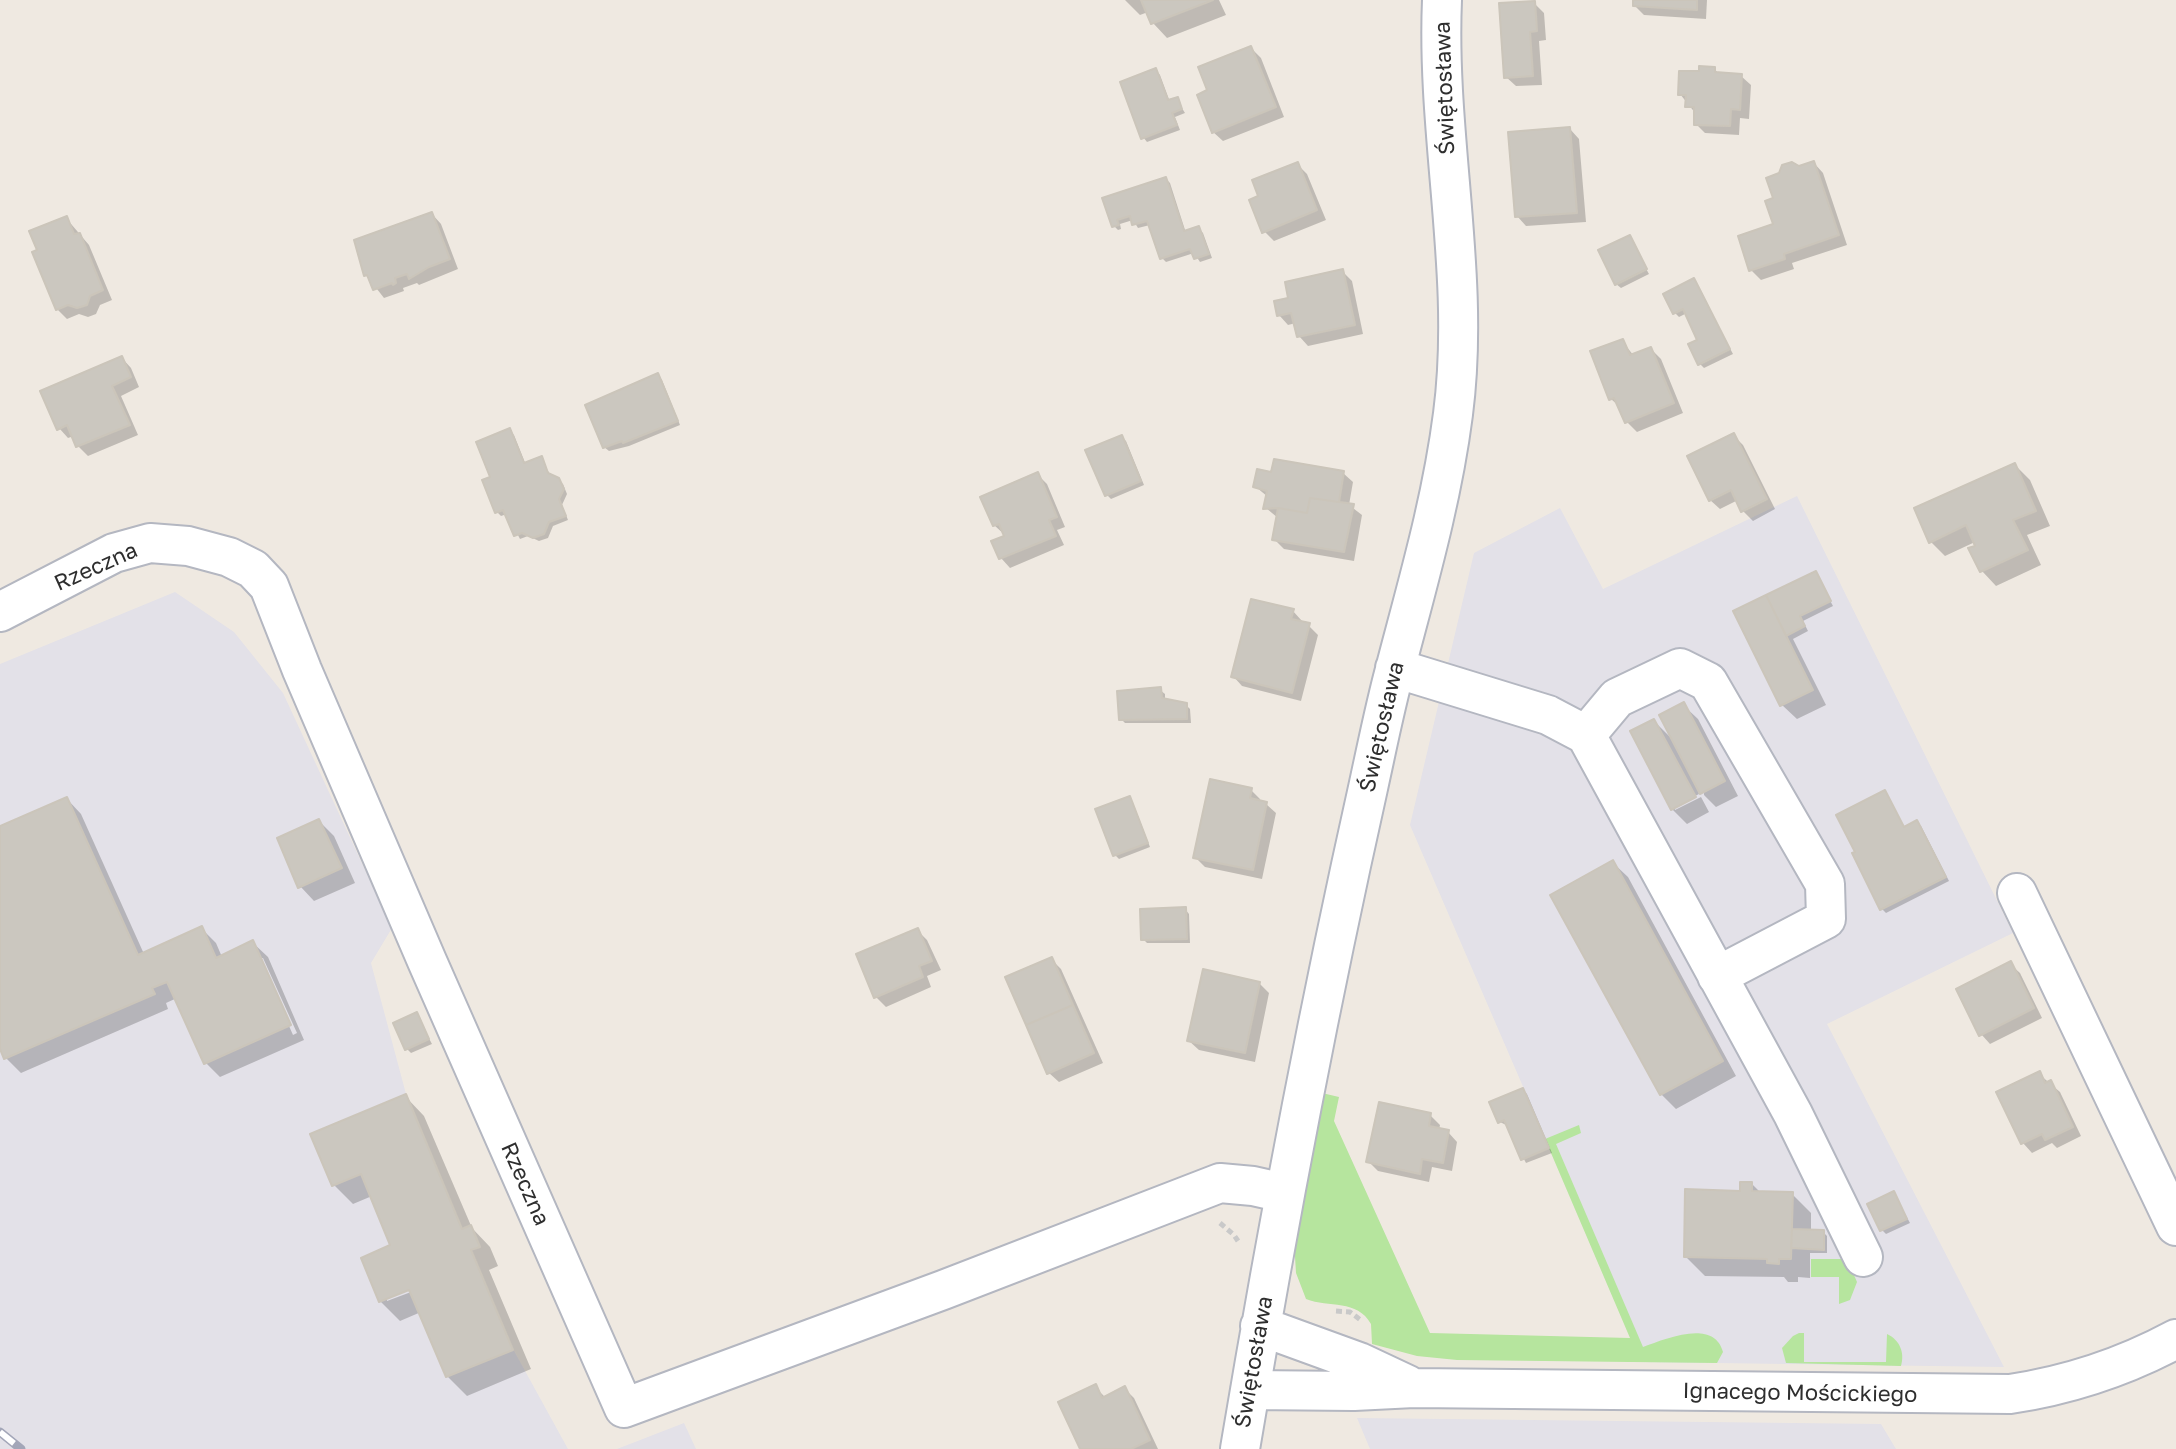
<!DOCTYPE html>
<meta charset="utf-8">
<style>
body{margin:0}
canvas{display:block;background:#efe9e1}
</style>
<canvas width="2176" height="1449"></canvas>
<script>
const g = document.querySelector('canvas').getContext('2d');
g.lineJoin = 'round';
function fillPath(path, color) { g.fillStyle = color; g.fill(path, 'evenodd'); }
function strokePath(path, color, width, dash) { g.strokeStyle = color; g.lineWidth = width; g.lineCap = dash ? 'butt' : 'round'; g.setLineDash(dash || []); g.stroke(path); }
function write(font, color, halo, rows, align = 'center') {
  g.font = font + ' "Golos Text",sans-serif'; g.lineWidth = 7; g.setLineDash([]); g.textBaseline = 'middle'; g.strokeStyle = halo; g.fillStyle = color; for (const [text, x, y, turn = 0] of rows) {
    g.save(); g.translate(x, y); g.rotate((+turn || 0) * Math.PI / 180); g.textAlign = isNaN(turn) ? turn : align; if (halo) g.strokeText(text, 0, 0); g.fillText(text, 0, 0); g.restore();
  }
}
fillPath(new Path2D(`
 M1797,496L2013,933L1827,1024L2004,1367L1642,1362L1410,825L1474,553L1560,508L1603,589Z
 M175,592L234,632L283,693L392,928L371,963L406,1094L462,1228L471,1225L480,1247L472,1251L513,1349L568,1449H0V664Z
 M1357,1418L1881,1424L1896,1449H1370Z
 M684,1423L696,1449H617Z`), '#e3e1e8');
fillPath(new Path2D(`
 M1322,1093L1339,1097L1334,1121L1430,1333L1630,1338L1545,1139L1579,1125L1581,1133L1556,1144L1643,1347C1665,1339 1714,1318 1723,1352L1717,1363L1457,1360L1417,1356L1372,1344L1371,1324C1357,1299 1329,1308 1306,1299L1296,1273L1294,1240Z
 M1811,1259H1847L1857,1282L1850,1300L1839,1304V1277H1811Z
 M1799,1333H1804V1362H1886L1887,1334C1900,1340 1905,1353 1901,1366L1786,1363L1782,1348L1793,1336Z`), '#b6e59e');
fillPath(new Path2D(`
 M1125,0H1219L1226,15L1167,38L1153,23L1148,12L1140,15Z
 M1635,0H1707L1706,19L1644,15L1635,6Z
 M1534,3L1544,13L1546,40L1539,41L1542,85L1516,86L1506,77Z
 M1251,48L1261,58L1284,117L1223,141L1213,132L1210,91Z
 M1714,69L1720,74L1741,76L1751,85L1749,119L1740,118L1739,135L1705,133L1696,124V114L1680,94L1701,73Z
 M1156,70L1160,75L1170,102L1177,100L1185,113L1175,117L1180,130L1147,142L1143,137Z
 M1570,129L1579,139L1586,222L1526,226L1517,216Z
 M1814,163L1823,173L1847,245L1792,263L1794,269L1761,280L1751,270L1775,226L1780,174Z
 M1297,164L1307,174L1326,220L1274,241L1264,231L1261,197Z
 M1166,179L1170,183L1186,233L1199,229L1203,233L1212,258L1200,262L1194,253L1166,262L1162,258L1150,225L1138,228L1133,220L1120,224L1121,229L1118,230L1114,226L1105,199Z
 M432,214L441,224L458,269L419,285L417,283L403,288L404,291L384,298L366,275Z
 M66,218L89,245L112,300L100,305L96,314L88,317L79,314L67,319L57,309Z
 M1629,238L1649,274L1621,288L1616,284Z
 M1342,271L1352,281L1363,334L1308,346L1299,336L1296,323L1288,325L1279,315L1291,300Z
 M1694,280L1733,354L1704,368L1700,364V341L1687,313L1679,317L1675,313Z
 M1622,341L1634,356L1651,349L1661,359L1683,413L1637,432L1627,422L1621,408L1611,399Z
 M122,358L131,368L139,387L121,396L138,435L88,456L78,446L74,436L68,438L59,428Z
 M658,375L662,380L680,425L629,446L609,451L604,447Z
 M510,431L514,435L526,465L541,459L551,476L563,484L567,494L562,505L568,520L553,526L548,538L539,541L528,536L520,539L507,514L501,516L497,512L493,478Z
 M1734,436L1743,445L1775,509L1753,521L1743,511L1738,500L1720,509L1710,500Z
 M1121,437L1126,441L1144,485L1111,499L1107,495Z
 M2015,465L2030,480L2050,526L2027,535L2041,565L1996,586L1982,571L1975,542L1945,556L1930,541Z
 M1343,473L1353,482L1349,505L1362,515L1354,561L1284,549L1274,539L1278,518L1266,508L1268,497L1256,487L1273,474Z
 M1037,474L1047,484L1065,527L1057,530L1064,545L1010,568L1001,558L1007,537L994,525Z
 M1815,573L1833,606L1803,621L1808,631L1793,639L1826,705L1797,719L1782,705L1772,603Z
 M1293,611L1302,621V623L1308,625L1318,635L1301,701L1242,686L1233,676Z
 M1160,690L1165,694V700L1186,705L1190,709L1191,723H1125L1121,719Z
 M1683,705L1698,719L1738,796L1716,807L1704,795V791L1697,788L1699,794L1675,806V810L1701,797L1709,812L1687,824L1672,809L1654,721L1673,740Z
 M1251,790L1260,799V802L1266,804L1276,813L1262,879L1205,867L1195,857Z
 M1885,793L1905,828L1917,822L1921,826L1949,881L1886,913L1882,909Z
 M1129,798L1133,803L1150,847L1119,859L1115,855Z
 M67,799L81,814L144,954L202,929L216,943L222,957L253,943L268,957L304,1040L220,1077L205,1062L177,998L166,1003L168,1009L21,1073L6,1058L0,1044V829ZM259,958H263L297,1033L293,1035Z
 M319,821L334,836L355,883L314,901L300,886Z
 M1613,863L1628,877L1736,1076L1676,1109L1661,1094Z
 M1185,909L1189,914L1190,943H1147L1143,939Z
 M917,930L927,940L941,970L927,976L931,987L886,1007L876,997Z
 M1051,959L1061,969L1103,1063L1059,1082L1049,1073Z
 M2010,964L2020,973L2042,1018L1990,1044L1981,1034Z
 M1259,983L1269,993L1255,1062L1199,1050L1189,1041Z
 M416,1014L432,1044L411,1053L407,1049Z
 M2039,1074L2060,1092L2081,1136L2057,1148L2052,1143L2032,1153L2023,1143L1999,1093Z
 M1523,1090L1527,1094L1552,1153L1526,1163L1506,1125L1500,1122Z
 M405,1096L424,1116L472,1228L490,1247L498,1266L489,1270L531,1369L467,1396L447,1376L421,1312L400,1321L380,1301L393,1246L372,1196L353,1204L334,1185ZM418,1285L419,1289L387,1301V1297Z
 M1430,1115L1440,1125L1439,1130L1448,1132L1457,1142L1452,1171L1432,1167L1429,1182L1378,1171L1368,1161Z
 M1752,1184L1761,1193L1792,1194L1811,1213V1232H1823L1827,1236V1253H1810V1278L1798,1277V1282H1788L1784,1277L1705,1276L1686,1257Z
 M1894,1193L1910,1223L1886,1234L1882,1230Z
 M1095,1387L1106,1398L1125,1389L1134,1398L1158,1449H1082Z`), '#0003');
const building = new Path2D(`
 M1141,0H1213L1151,24Z
 M1633,0H1697V10L1633,6Z
 M1535,1L1537,31L1530,32L1533,76L1504,78L1499,3Z
 M1251,46L1276,107L1212,133L1197,95L1207,90L1198,67Z
 M1699,66L1715,67V72L1742,74L1740,110L1731,109L1730,126L1694,125V107H1685L1686,95H1678L1679,71H1699Z
 M1156,68L1168,100L1178,97L1182,109L1172,113L1177,125L1141,139L1120,82Z
 M1570,127L1577,213L1515,217L1508,132Z
 M1814,161L1839,235L1784,254L1785,259L1749,271L1738,236L1773,224L1765,201L1773,198L1766,178L1779,173L1782,165L1792,162L1799,166Z
 M1298,162L1317,210L1262,233L1249,200L1258,196L1252,180Z
 M1166,177L1184,231L1199,226L1209,254L1194,259L1190,249L1160,259L1147,221L1132,225L1130,216L1117,220L1119,225L1112,227L1102,198Z
 M432,212L450,259L429,267L409,279L407,274L395,278L396,283L393,285L392,283L373,290L367,275L364,276L354,240Z
 M67,216L74,234L80,233L103,290L90,296L87,305L77,308L68,305L56,310L32,252L37,250L29,231Z
 M1630,235L1647,269L1615,285L1598,250Z
 M1343,269L1355,325L1297,337L1291,313L1277,316L1274,301L1288,298L1285,282Z
 M1694,278L1730,349L1698,365L1688,344L1697,340L1683,309L1673,314L1663,294Z
 M1623,339L1630,355L1651,347L1674,403L1625,423L1614,398L1609,400L1590,351Z
 M122,356L131,377L112,386L130,425L76,447L67,425L57,430L40,391Z
 M658,373L678,421L623,443L622,441L603,448L585,405Z
 M510,428L524,463L542,456L548,473L559,478L564,489L559,499L566,516L549,522L544,534L533,538L522,533L514,536L503,510L495,513L482,480L490,477L476,442Z
 M1734,433L1767,499L1741,512L1731,490L1709,501L1687,456Z
 M1122,435L1141,481L1105,496L1085,450Z
 M1274,459L1344,471L1339,502L1310,498L1307,513L1278,508L1263,509L1267,491L1253,487L1257,469L1271,472Z
 M2015,463L2036,511L2013,520L2028,550L1980,572L1968,548L1975,546L1966,525L1929,543L1914,508Z
 M1038,472L1057,517L1049,520L1056,536L999,559L991,541L1004,536L999,524L993,526L980,497Z
 M1310,498L1354,504L1344,552L1272,540L1278,508L1307,513Z
 M1816,571L1831,601L1800,616L1805,626L1786,636L1766,595Z
 M1766,595L1813,690L1780,706L1733,611Z
 M1251,599L1294,609L1291,619L1310,623L1292,693L1231,677Z
 M1161,687L1162,698L1187,703V719L1119,720L1117,691Z
 M1684,702L1725,781L1700,794L1659,715Z
 M1654,719L1696,797L1671,810L1630,731Z
 M1210,779L1252,788L1250,798L1267,802L1253,870L1193,858Z
 M1885,790L1904,827L1917,820L1946,877L1880,910L1852,853L1855,852L1836,815Z
 M1130,796L1148,843L1113,856L1095,809Z
 M67,797L138,955L202,926L216,958L253,940L291,1025L204,1064L167,982L152,988L155,994L4,1059L0,1049V826Z
 M319,819L342,868L298,888L277,838Z
 M1613,860L1723,1061L1660,1095L1550,895Z
 M1186,907L1187,939L1141,940L1140,909Z
 M918,928L932,961L919,966L923,977L874,998L856,954Z
 M1052,957L1073,1005L1026,1025L1005,977Z
 M2011,961L2034,1008L1979,1036L1956,989Z
 M1203,969L1260,982L1245,1053L1187,1041Z
 M1073,1005L1094,1053L1047,1074L1026,1025Z
 M417,1012L429,1039L405,1050L393,1023Z
 M2040,1071L2045,1083L2051,1080L2073,1127L2045,1140L2042,1134L2021,1144L1996,1092Z
 M1523,1088L1549,1148L1521,1160L1504,1120L1498,1123L1489,1102Z
 M406,1094L462,1229L471,1225L480,1247L471,1250L513,1350L446,1377L409,1290L379,1302L361,1258L390,1245L361,1174L332,1186L310,1134Z
 M1379,1102L1431,1113L1429,1126L1449,1130L1443,1163L1422,1159L1420,1174L1366,1162Z
 M1740,1182H1752V1191L1793,1192L1791,1259H1779V1264L1767,1263V1259L1684,1257L1685,1189L1740,1191Z
 M1894,1191L1907,1219L1880,1231L1867,1204Z
 M1792,1229L1824,1230V1250L1791,1248Z
 M1096,1384L1102,1398L1125,1386L1150,1440L1131,1449H1080L1058,1402Z`);
fillPath(building, '#cbc7bf');
strokePath(building, '#cbc5ba', 2);
const minor = new Path2D(`
 M0,612L114,553L150,543L188,546L229,557L253,569L269,586L302,670L427,961L624,1408L943,1290L1220,1183L1253,1186L1284,1193
 M1395,668L1548,715L1586,735L1793,1114L1863,1257
 M1586,735L1617,698L1680,668L1708,682L1825,884L1826,919L1717,976
 M2017,893L2176,1226
 M1260,1326L1359,1362L1408,1385
 M1250,1390L1354,1391L1414,1388L2010,1394C2070,1385 2122,1368 2176,1339
 M1240,1449C1277,1228 1319,1007 1368,788C1377,747 1385,706 1396,666C1418,582 1442,500 1453,414C1471,276 1436,138 1442,0`);
strokePath(minor, '#b4b7c1', 42);
strokePath(new Path2D(`
 M1220,1223L1234,1235L1238,1241
 M1336,1311L1350,1312L1362,1321`), '#c9c9c9', 5, [6, 4]);
strokePath(minor, '#fff', 38);
const rail = new Path2D(`
 M0,1432L21,1449`);
strokePath(rail, '#a3a6b8', 9);
strokePath(rail, '#fff', 6, [18]);
write('22px', '#2e2e2e', '#fff', [
 ["Świętosława",1445,88,-92],
 ["Rzeczna",96,567,-24],
 ["Świętosława",1382,727,-77],
 ["Rzeczna",525,1184,66],
 ["Świętosława",1254,1362,-80],
 ["Ignacego Mościckiego",1800,1393,1]
]);
</script>
